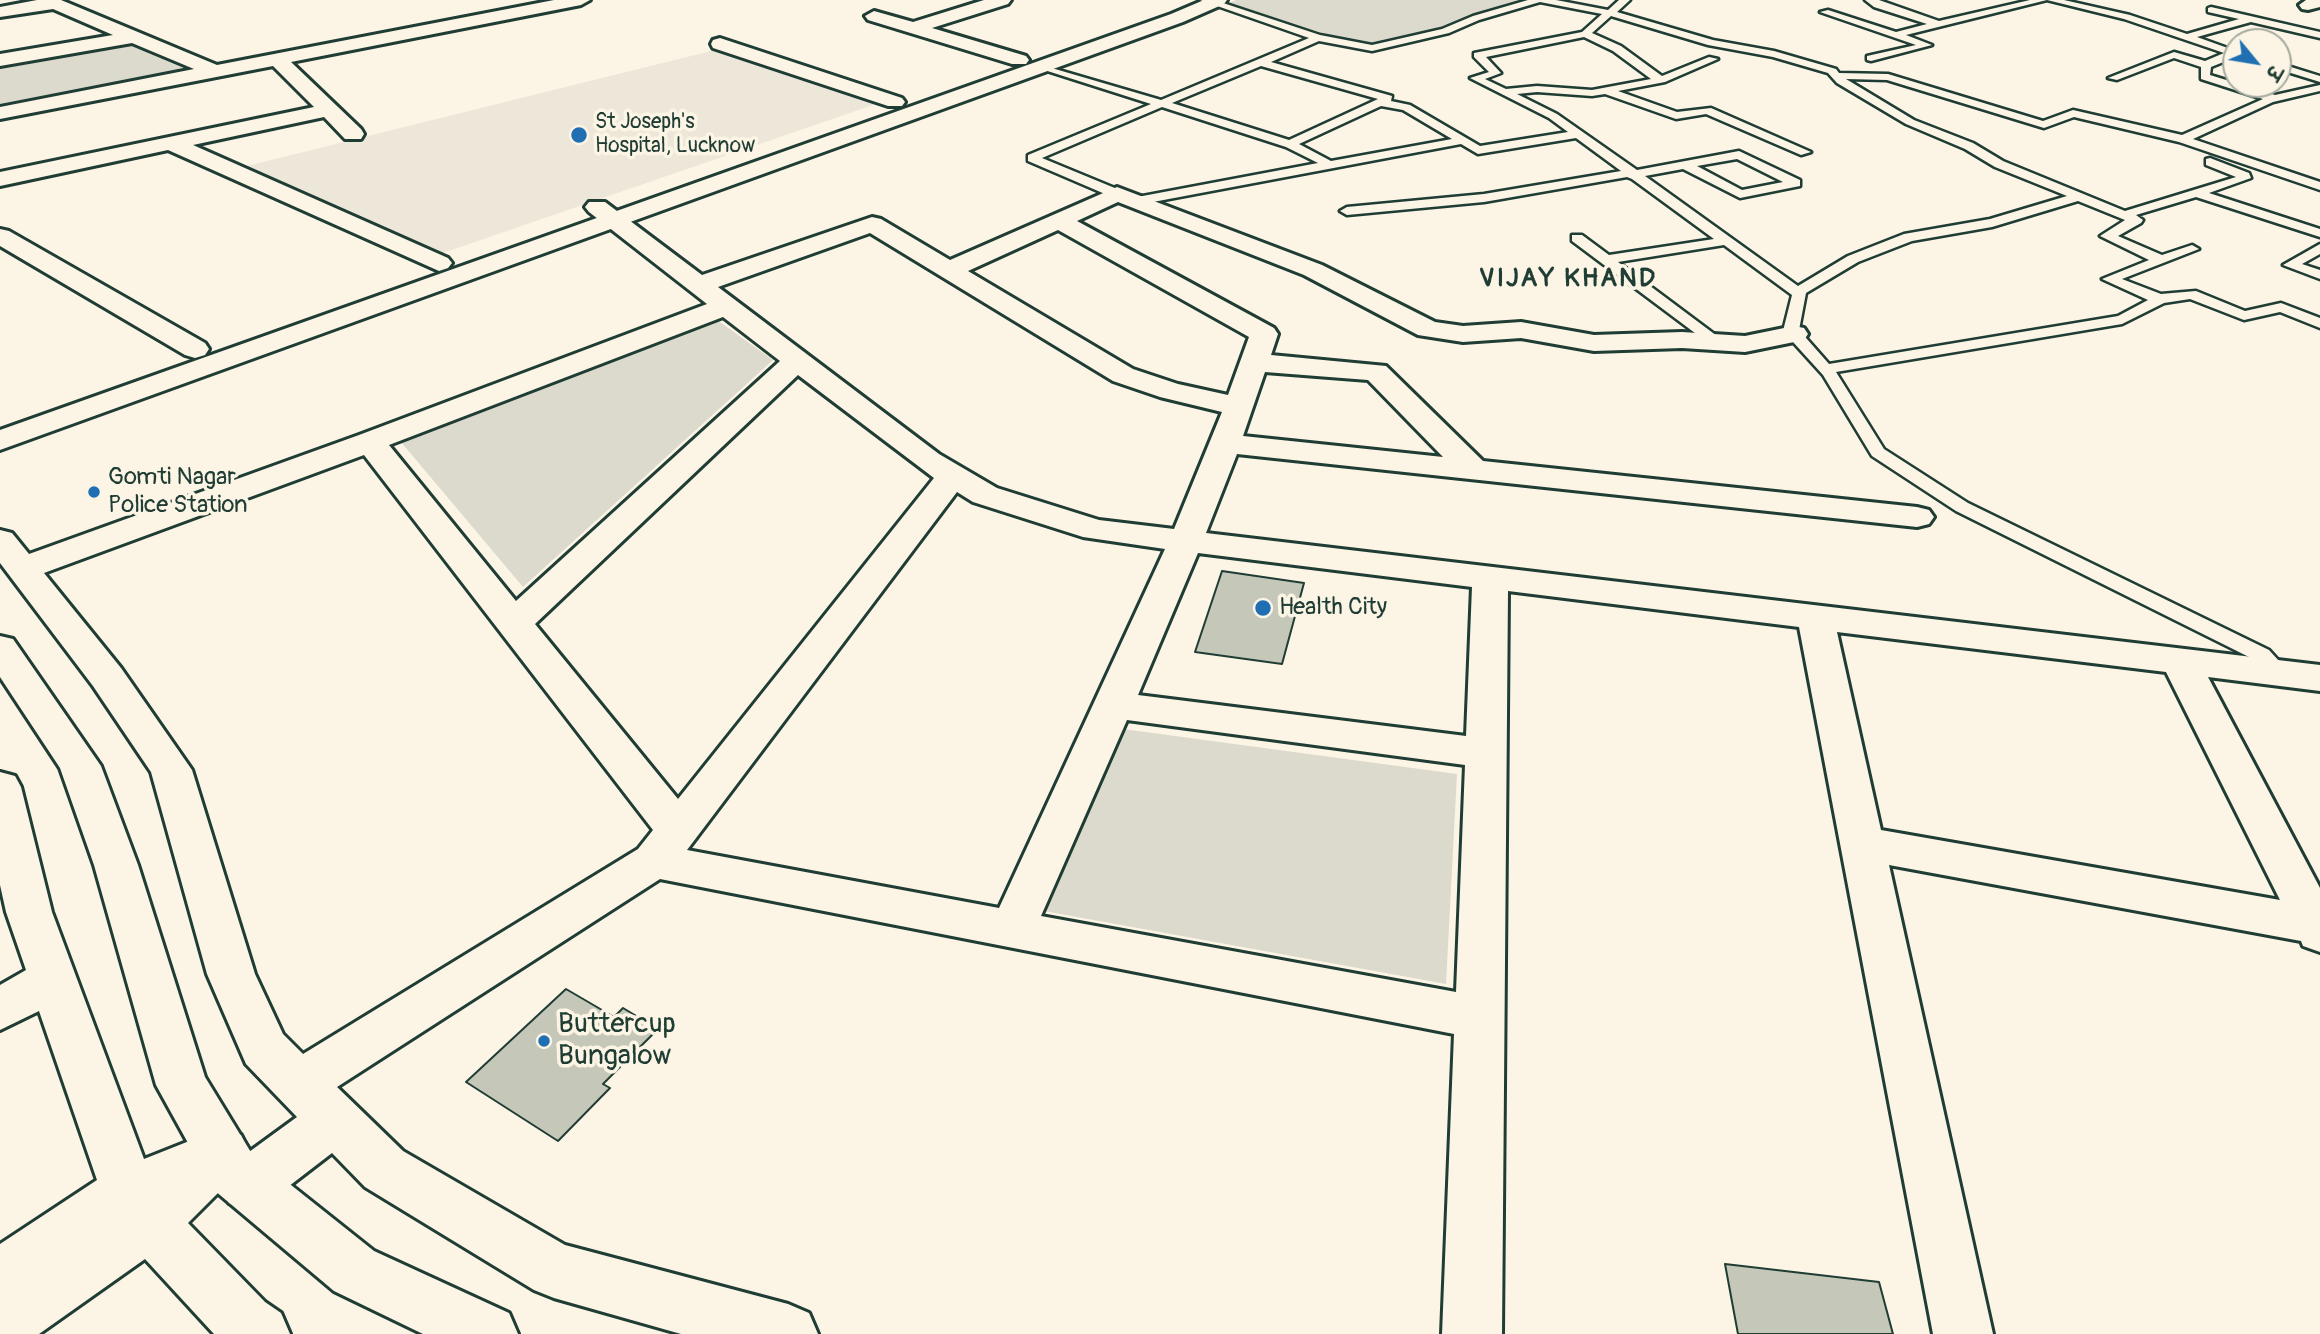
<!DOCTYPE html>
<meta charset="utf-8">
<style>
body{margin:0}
#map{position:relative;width:2320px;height:1334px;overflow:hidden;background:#fcf5e5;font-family:Pangolin,"Playpen Sans Deva",sans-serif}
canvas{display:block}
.north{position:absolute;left:2222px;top:28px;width:70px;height:70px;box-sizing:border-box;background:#fcf5e5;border:2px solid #a4ab9e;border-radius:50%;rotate:120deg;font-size:19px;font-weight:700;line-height:28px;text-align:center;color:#1f3d34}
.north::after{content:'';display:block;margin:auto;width:24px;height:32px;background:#1f6fb2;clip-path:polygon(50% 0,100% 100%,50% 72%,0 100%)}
</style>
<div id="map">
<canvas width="2320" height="1334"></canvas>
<div class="north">उ</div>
</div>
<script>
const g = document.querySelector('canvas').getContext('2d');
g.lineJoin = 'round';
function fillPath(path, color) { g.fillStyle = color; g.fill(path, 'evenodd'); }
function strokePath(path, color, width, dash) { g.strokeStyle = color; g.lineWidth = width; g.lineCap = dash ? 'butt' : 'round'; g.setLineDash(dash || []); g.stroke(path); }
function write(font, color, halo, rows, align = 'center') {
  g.font = font + ' Pangolin,sans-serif'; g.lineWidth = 7; g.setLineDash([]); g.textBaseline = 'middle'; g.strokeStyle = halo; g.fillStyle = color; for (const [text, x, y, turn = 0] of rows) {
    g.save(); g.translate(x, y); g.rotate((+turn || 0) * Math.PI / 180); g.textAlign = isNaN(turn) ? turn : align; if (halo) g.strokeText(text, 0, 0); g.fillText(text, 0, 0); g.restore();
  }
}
fillPath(new Path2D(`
 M715,50L876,104L443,253L247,166Z`), '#ece7d8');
fillPath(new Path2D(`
 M1236,0H1525L1436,28L1365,44L1301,27L1229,3Z
 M122,42L192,72L0,108V63Z
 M717,320L773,360L523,587L401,442Z
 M1123,729L1457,774L1446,984L1044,911Z`), '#dcdacc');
const building = new Path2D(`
 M1222,571L1304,583L1282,664L1195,652Z
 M566,989L614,1017L623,1008L658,1029L603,1084L610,1088L558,1141L466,1082Z
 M1725,1264L1879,1282L1893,1334H1738Z`);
fillPath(building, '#c5c7b9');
strokePath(building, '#1f3d34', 2);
const service = new Path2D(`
 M1200,0H1214L1320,35L1372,45L1442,29L1473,16L1528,0H1556L1608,10L1619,0H1630L1617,12L1713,40L1774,51L1836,69L1839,73L1888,74L2043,121L2073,110L2182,135L2263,99L2201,79V67L2174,58L2117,80L2108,78L2174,52L2205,61L2224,53L2124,19L2047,0L1906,35L1932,45L1871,61L1867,60V56L1916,45L1820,12L1828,10L1896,32L1927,24L1874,7L1865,0H1879L1939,21L2030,0H2064L2130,15L2187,34L2239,19L2208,12V8L2211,7L2320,32V38L2251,22L2197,37L2236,51V57L2211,67L2210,75L2275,95L2320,85V91L2273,102L2193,139L2320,182V190L2179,142L2074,117L2044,128L1887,80L1846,79L1914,120L1973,143L2003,161L2125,211L2236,177L2206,165V159L2210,158L2249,173L2251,178L2209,193L2320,229V237L2196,197L2136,215L2143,220L2141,223L2118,236L2162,255L2192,245L2199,249L2122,279L2161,294L2196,291L2245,311L2281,303L2320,318V328L2280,312L2244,320L2190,299L2164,303L2122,324L1836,372L1884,449L1968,503L2269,650L2290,673L2286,678C2271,682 2264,670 2255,660L1956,511L1872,456L1823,375L1783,331L1792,295L1724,245L1618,262L1721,339L1724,342L1716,347L1711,345L1572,241V235H1582L1609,255L1714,239L1632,179L1627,177L1484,202L1347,215L1340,211L1347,207L1484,194L1621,171L1576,138L1478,154L1461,144L1137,205L1131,201L1132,198L1318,163L1286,147L1162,107L1042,158L1122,191V197H1112L1028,161V155L1151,104L1038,68V64L1161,100L1309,38ZM1540,2L1602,14L1582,32L1474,53V57L1489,72L1470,78L1549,118L1568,132L1480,146L1410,105L1391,101L1392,96L1271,62L1319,41L1372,51L1449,33L1479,20ZM1611,16L1708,45L1773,57L1828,73L1837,83L1906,124L1965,149L1995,167L2067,196L1990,219L1904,234L1848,256L1798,286L1645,176L1683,169L1740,198L1800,186V180L1739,151L1637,170L1557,114L1517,94L1537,92L1592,96L1605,94L1676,119L1706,114L1801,155L1811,152L1711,108L1677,112L1618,91L1665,82L1718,59L1709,57L1662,76L1621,46L1592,33ZM1584,37L1613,51L1651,79L1592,90L1537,86L1506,89L1485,79L1501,73L1486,57ZM1261,66L1378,99L1289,140L1172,103ZM1381,106L1403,110L1452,139L1331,161L1299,144ZM1737,159L1783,182L1742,190L1697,166ZM2078,201L2125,220L2100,236L2149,260L2102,279L2148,300L2118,316L1829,364L1799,330L1806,293L1858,262L1912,241L1992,227Z
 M2278,63L2320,76V82L2278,69Z
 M2320,244V254L2302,264L2320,270V279L2283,265Z`);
const minor = new Path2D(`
 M37,0H61L217,65L554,0H590L581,5L291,62L361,129L364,134L361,139H345L324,117L193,145L448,258L452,263L448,268L439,271L168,150L0,186V172L314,107L273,66L0,119V107L194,69L132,43L0,66V54L113,35L53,9L0,17V7Z
 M984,0H1011L1008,4L932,28L1026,56L1029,60L1026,64H1012L868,20L865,16L874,11L913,22Z
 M2306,0H2320V7L2308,10L2302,9L2299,5Z
 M720,38L902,98L905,102L902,106H888L713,48L711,44L713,40Z
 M1117,187L1322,265L1435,322L1463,326L1521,322L1594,335L1682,332L1745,336L1794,326L1804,328L1808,334L1804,340L1745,352L1682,348L1594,351L1521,338L1463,342L1418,335L1304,275L1118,202L1077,221L1274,328L1278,334L1271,355L1386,366L1483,461L1917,507L1929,510L1934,517L1929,524L1917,527L1237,454L1206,533L2320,665V691L2208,677L2320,888V952L2303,946L2301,941L1889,865L1993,1334H1933L1799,627L1508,591L1502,1334H1442L1454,1034L660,879L337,1087L403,1151L565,1245L788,1304L809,1313L818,1334H681L554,1298L534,1290L365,1187L332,1153L267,1203L248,1211L229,1203L222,1189L188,1223L265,1302L281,1313L290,1334H214L145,1259L39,1334H0V1244L97,1180L39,1011L0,1030V985L26,970L6,912L0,885V772L15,776L21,787L52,912L144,1159L222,1128L241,1135L249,1152L297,1117L246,1064L207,974L151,772L93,686L0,563V530L12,533L29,554L359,435L707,304L589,212L585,207L589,202H605L702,275L872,217L881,219L950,260ZM1058,230L1249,337L1228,395L1178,384L1133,369L968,271ZM870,233L1113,381L1160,397L1222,412L1174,529L1099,520L997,488L939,454L718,287ZM723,317L780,361L516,601L389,445ZM1265,372L1368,380L1443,457L1243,436ZM798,375L934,478L678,799L535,624ZM364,455L653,830L638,849L303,1054L283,1034L255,974L192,770L121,668L44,573ZM957,492L973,502L1083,537L1165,549L999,908L687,850ZM1198,553L1472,587L1466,736L1138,695ZM1837,632L2166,672L2280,900L1881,830ZM1127,720L1465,765L1456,992L1041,916Z
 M0,229L9,231L205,343L209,349L205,355L195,358L185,355L0,246Z`);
const tertiary = new Path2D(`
 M1204,0H1227L1224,4L1183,22L0,450V430L1171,14Z
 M0,636L13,639L101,766L138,865L205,1077L252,1154L374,1251L509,1313L518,1334H423L334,1291L214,1190L156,1085L94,865L60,768L0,677Z`);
strokePath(service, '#1f3d34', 5);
strokePath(minor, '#1f3d34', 6);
strokePath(tertiary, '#1f3d34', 6);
fillPath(service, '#fcf5e5');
fillPath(minor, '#fcf5e5');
fillPath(tertiary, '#fcf5e5');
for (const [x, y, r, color] of [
 [579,135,9,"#1f6fb2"],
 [94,492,7,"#1f6fb2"],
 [1263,608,9,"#1f6fb2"],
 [544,1041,7,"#1f6fb2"]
]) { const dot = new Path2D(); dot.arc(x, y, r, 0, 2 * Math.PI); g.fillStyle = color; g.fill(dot); strokePath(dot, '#fcf5e5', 2.5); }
write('21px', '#1f3d34', '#fcf5e5', [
 ["St Joseph's",595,123],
 ["Hospital, Lucknow",595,147]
], 'left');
write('24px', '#1f3d34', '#fcf5e5', [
 ["Gomti Nagar",108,478],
 ["Police Station",108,506],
 ["Health City",1279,608]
], 'left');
g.letterSpacing = '2px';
write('bold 26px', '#1f3d34', '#fcf5e5', [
 ["VIJAY KHAND",1568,279]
]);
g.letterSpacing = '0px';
write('28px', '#1f3d34', '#fcf5e5', [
 ["Buttercup",558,1025],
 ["Bungalow",558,1057]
], 'left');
</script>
